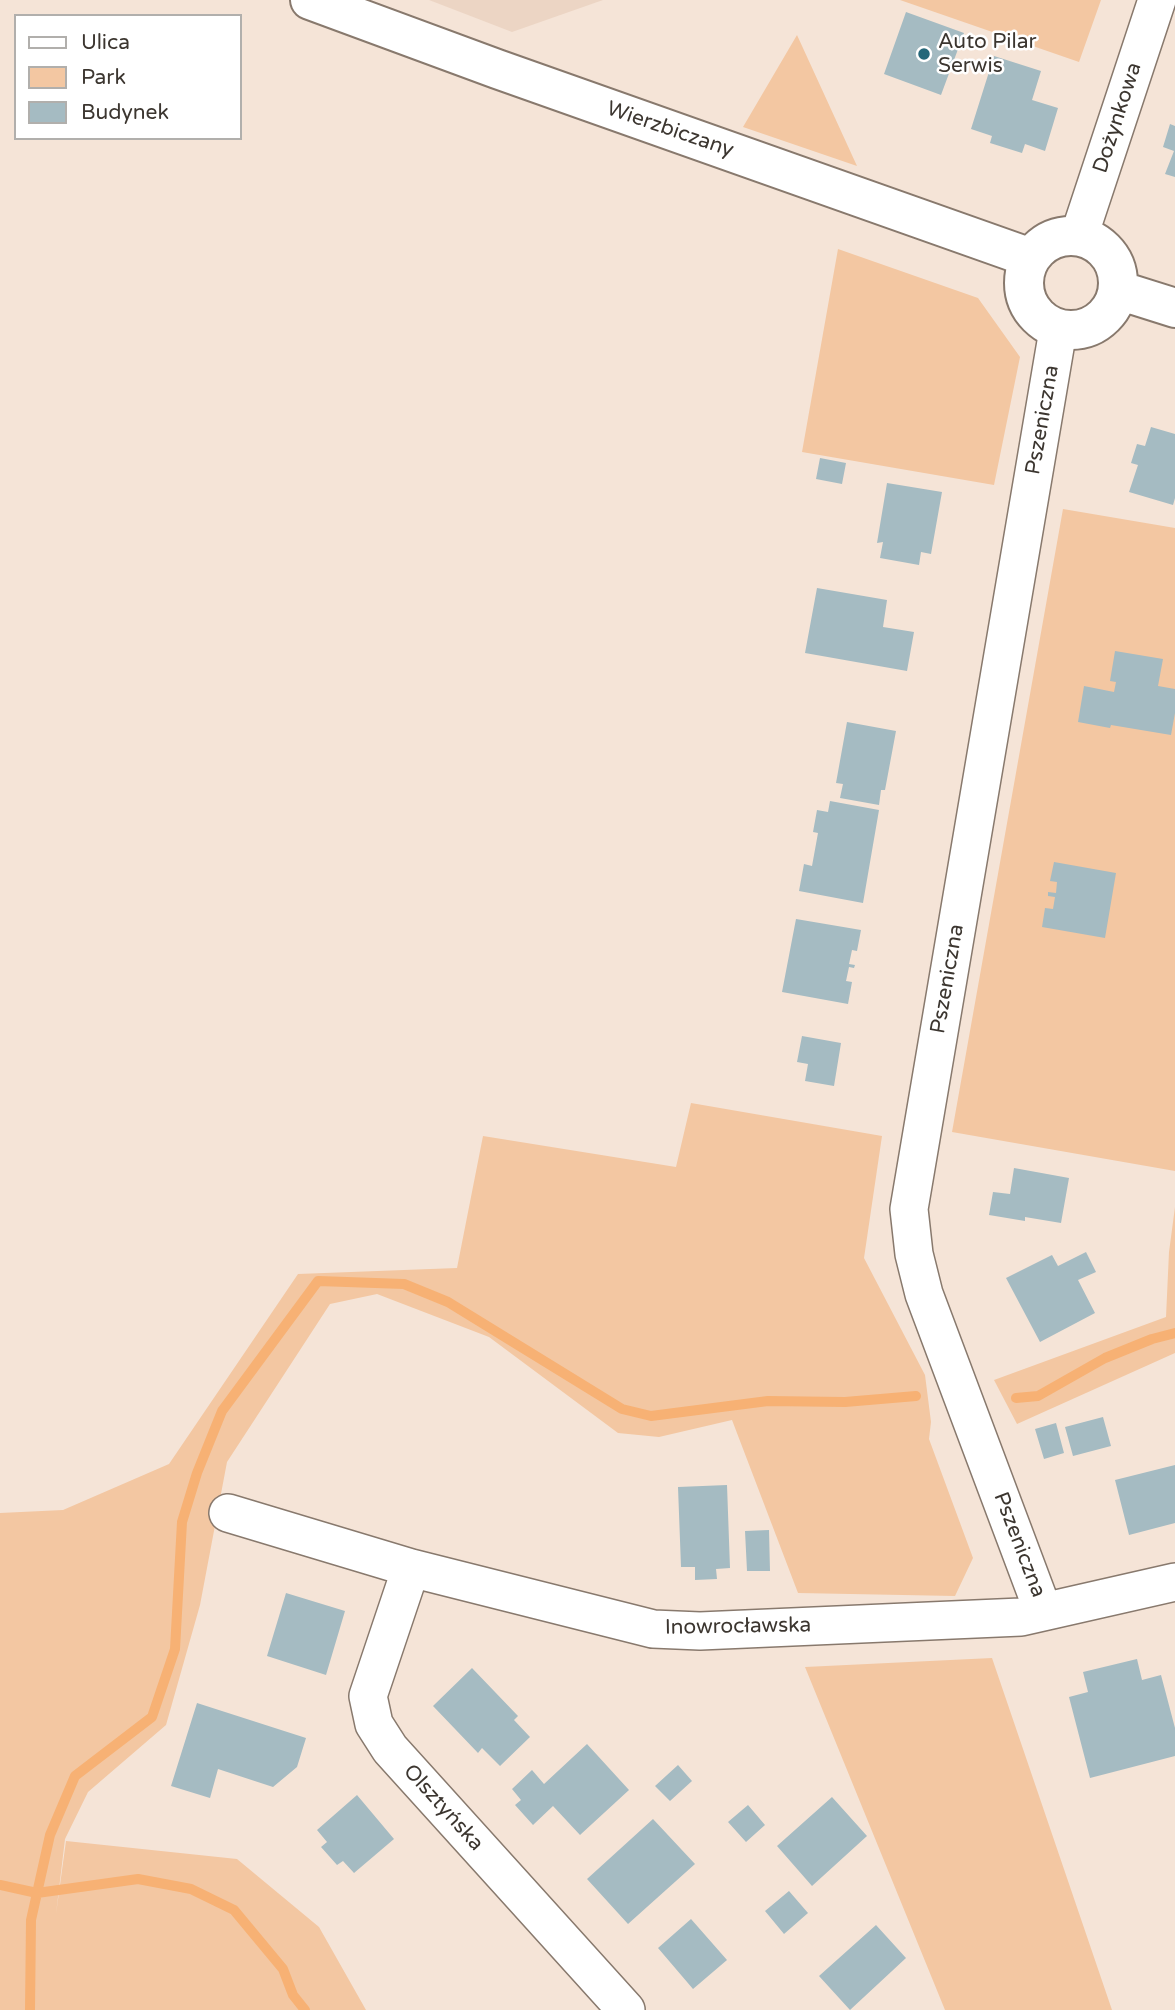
<!DOCTYPE html>
<meta charset="utf-8">
<style>
body{margin:0}
#map{position:relative;width:1175px;height:2010px;overflow:hidden;background:#f5e4d7;font-family:"Varela Round",sans-serif}
canvas{display:block}
.legend{position:absolute;left:14px;top:14px;width:228px;height:126px;box-sizing:border-box;background:#fff;border:2px solid #b1afac;margin:0;padding:9px 12px;list-style:none;font-size:21px;color:#3c3630}
.legend li{display:flex;align-items:center;gap:14px;height:35px}
.legend b{width:35px;border:2px solid #b1afac}
</style>
<div id="map">
<canvas width="1175" height="2010"></canvas>
<ul class="legend">
<li><b style="height:9px;background:#fff"></b>Ulica</li>
<li><b style="height:19px;background:#f3c7a2"></b>Park</li>
<li><b style="height:19px;background:#a5bbc2"></b>Budynek</li>
</ul>
</div>
<script>
const g = document.querySelector('canvas').getContext('2d');
g.lineJoin = 'round';
function fillPath(path, color) { g.fillStyle = color; g.fill(path, 'evenodd'); }
function strokePath(path, color, width, dash) { g.strokeStyle = color; g.lineWidth = width; g.lineCap = dash ? 'butt' : 'round'; g.setLineDash(dash || []); g.stroke(path); }
function write(font, color, halo, rows, align = 'center') {
  g.font = font + ' "Varela Round",sans-serif'; g.lineWidth = 5; g.setLineDash([]); g.textBaseline = 'middle'; g.strokeStyle = halo; g.fillStyle = color; for (const [text, x, y, turn = 0] of rows) {
    g.save(); g.translate(x, y); g.rotate((+turn || 0) * Math.PI / 180); g.textAlign = isNaN(turn) ? turn : align; if (halo) g.strokeText(text, 0, 0); g.fillText(text, 0, 0); g.restore();
  }
}
fillPath(new Path2D(`
 M429,0H603L512,32Z`), '#ecd5c4');
fillPath(new Path2D(`
 M900,0H1101L1079,62Z
 M797,35L857,166L743,127Z
 M838,249L978,298L1020,357L994,485L802,452Z
 M1063,509L1175,528V1171L952,1132Z
 M691,1103L882,1136L864,1258L925,1375L931,1422L929,1439L973,1558L955,1596L798,1593L732,1420L659,1437L618,1433L489,1337L377,1294L330,1304L227,1462L200,1605L166,1725L88,1792L65,1839L56,1914L66,1841L237,1859L319,1927L366,2010H0V1513L63,1510L169,1464L298,1274L457,1268L483,1136L676,1167Z
 M1175,1207V1353L1017,1424L994,1380L1166,1317L1169,1252Z
 M992,1658L1112,2010H945L805,1667Z`), '#f3c7a2');
strokePath(new Path2D(`
 M1016,1398L1038,1396L1105,1358L1152,1339L1175,1333
 M0,1885L37,1893L138,1879L191,1889L234,1910L283,1969L293,1995L305,2010
 M30,2010L31,1920L50,1835L75,1776L152,1717L175,1649L182,1522L197,1473L222,1411L318,1281L404,1284L448,1302L622,1409L651,1416L768,1401L845,1402L916,1396`), '#f7b174', 10);
fillPath(new Path2D(`
 M906,12L964,33L941,95L884,74Z
 M994,56L1041,71L1032,100L1058,108L1045,151L1025,144L1022,153L990,143L992,136L971,129Z
 M1170,124L1175,126V177L1165,174L1174,151L1163,147Z
 M1151,427L1175,434V498L1173,505L1129,492L1138,465L1131,463L1137,444L1145,446Z
 M820,458L846,463L842,484L816,479Z
 M887,483L942,492L931,554L921,552L919,565L880,558L883,542L877,543Z
 M817,588L887,600L883,627L914,632L907,671L805,653Z
 M1115,651L1163,659L1158,686L1175,689V713L1171,735L1111,725L1110,728L1078,722L1084,686L1114,692L1116,682L1110,681Z
 M847,722L896,731L885,790H881L879,805L840,798L843,784L836,783Z
 M830,801L879,810L863,903L799,891L804,864L812,866L818,833L813,832L817,810L828,812Z
 M1054,862L1116,873L1105,938L1042,927L1045,908L1053,909L1055,897L1048,896V892L1056,893L1057,882L1050,881Z
 M796,919L861,930L857,951L852,950L849,964L855,965L854,968L849,967L846,981L852,982L848,1004L782,992Z
 M802,1036L841,1043L834,1086L805,1081L808,1064L797,1062Z
 M1014,1168L1069,1178L1061,1223L1025,1217V1221L989,1215L993,1192L1010,1194Z
 M1086,1252L1096,1272L1078,1280L1095,1313L1040,1342L1006,1278L1052,1255L1058,1266Z
 M1103,1417L1111,1446L1073,1456L1065,1427Z
 M1056,1423L1064,1453L1044,1459L1035,1429Z
 M1175,1465V1523L1129,1535L1115,1480Z
 M727,1485L730,1568L716,1569L717,1579L695,1580V1567H681L678,1487Z
 M769,1530L770,1571H747L745,1531Z
 M286,1593L345,1611L326,1675L267,1656Z
 M1137,1659L1142,1680L1161,1675L1175,1728V1756L1090,1778L1069,1697L1088,1692L1083,1672Z
 M472,1668L518,1716L514,1720L530,1737L500,1766L482,1748L478,1753L433,1706Z
 M197,1703L306,1738L297,1767L273,1787L218,1769L210,1798L171,1786Z
 M587,1744L629,1790L580,1835L553,1806L533,1825L515,1805L521,1800L512,1789L532,1770L544,1784Z
 M678,1765L692,1781L670,1801L655,1786Z
 M357,1795L394,1839L354,1873L343,1861L337,1865L321,1847L327,1842L317,1830Z
 M832,1797L867,1836L812,1886L777,1846Z
 M748,1805L765,1825L746,1842L728,1822Z
 M653,1819L695,1864L628,1924L587,1879Z
 M789,1891L808,1913L784,1934L765,1911Z
 M691,1919L727,1960L693,1989L658,1948Z
 M876,1925L906,1958L850,2010L819,1976Z`), '#a5bbc2');
const street = new Path2D(`
 M1079,236L1157,0
 M228,1513L411,1568L653,1629L700,1631L1021,1617L1175,1582
 M411,1568L368,1696L374,1724L390,1749L626,2010
 M1043,1611L924,1294L914,1254L909,1209L1058,330`);
const secondary = new Path2D(`
 M310,0L497,69L1031,258
 M1024 283a47 47 0 1 1 94 0a47 47 0 1 1-94 0Z
 M1118,290L1175,308`);
strokePath(street, '#88796d', 40);
strokePath(secondary, '#88796d', 42);
strokePath(street, '#fff', 37);
strokePath(secondary, '#fff', 38);
for (const [x, y, r, color] of [
 [924,54,7,"#246779"]
]) { const dot = new Path2D(); dot.arc(x, y, r, 0, 2 * Math.PI); g.fillStyle = color; g.fill(dot); strokePath(dot, '#fff', 2.5); }
write('21px', '#3c3630', '#fff', [
 ["Auto Pilar",938,42],
 ["Serwis",938,66]
], 'left');
write('21px', '#3c3630', '#fff', [
 ["Dożynkowa",1118,118,-72],
 ["Wierzbiczany",670,130,19],
 ["Pszeniczna",1043,420,-80],
 ["Pszeniczna",948,979,-80],
 ["Pszeniczna",1019,1545,69],
 ["Inowrocławska",738,1627,-1],
 ["Olsztyńska",443,1808,48]
]);
</script>
